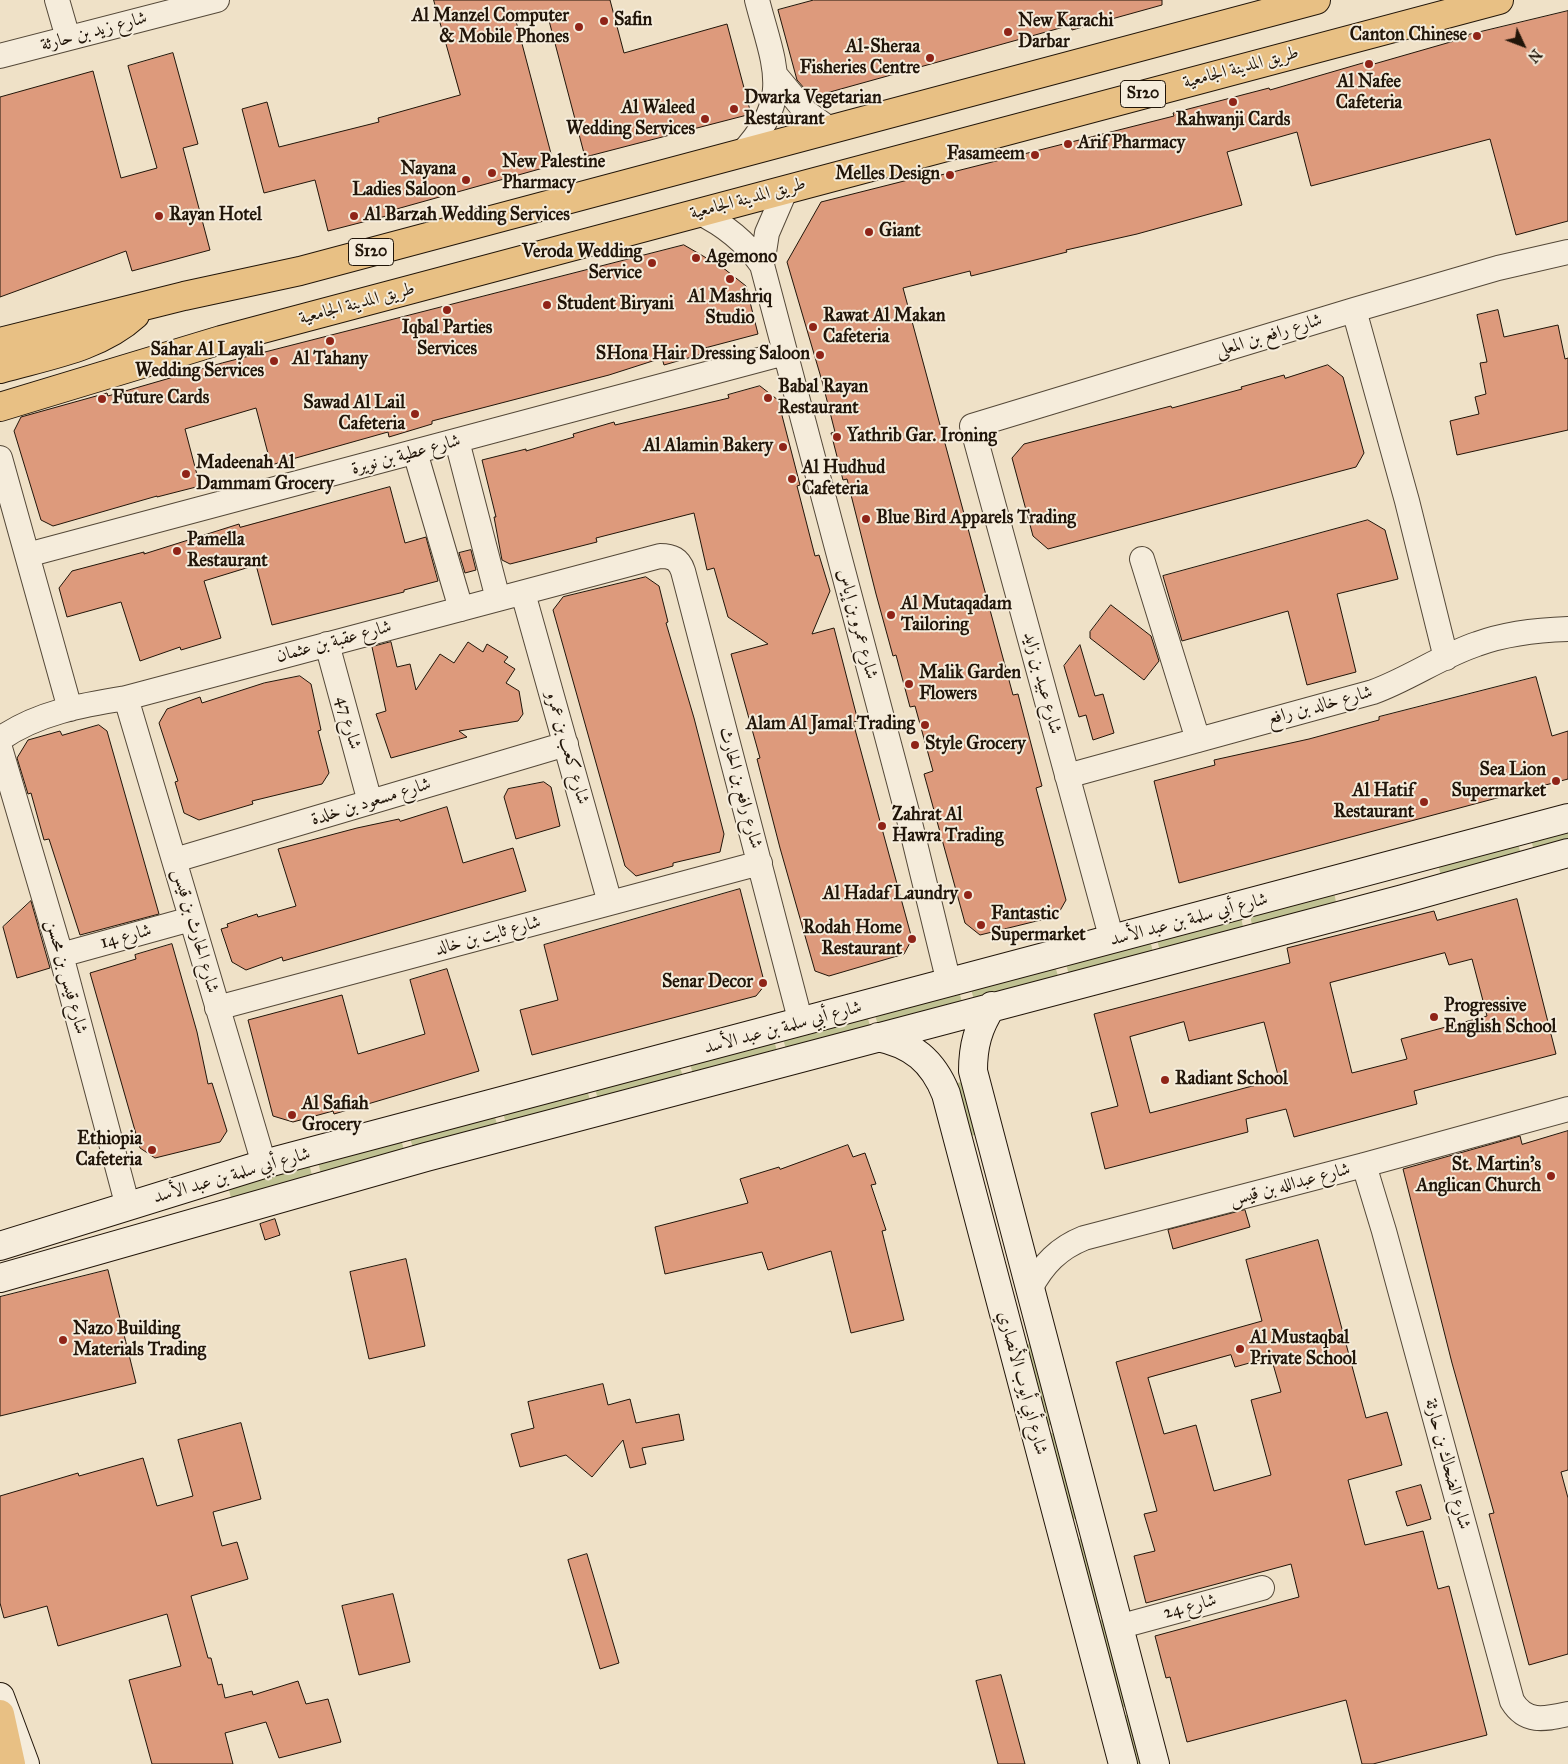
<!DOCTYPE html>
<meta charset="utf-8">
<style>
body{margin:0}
#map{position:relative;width:1568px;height:1764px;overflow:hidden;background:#efe1c7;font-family:"IM FELL Great Primer",serif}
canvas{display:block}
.north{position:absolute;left:1498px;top:20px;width:50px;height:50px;-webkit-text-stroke:4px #f5ecdb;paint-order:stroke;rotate:133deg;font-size:14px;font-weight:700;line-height:20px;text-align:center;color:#211509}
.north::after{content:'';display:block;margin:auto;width:18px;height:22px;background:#211509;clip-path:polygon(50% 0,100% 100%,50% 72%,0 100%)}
</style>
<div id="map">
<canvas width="1568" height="1764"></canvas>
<div class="north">N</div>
</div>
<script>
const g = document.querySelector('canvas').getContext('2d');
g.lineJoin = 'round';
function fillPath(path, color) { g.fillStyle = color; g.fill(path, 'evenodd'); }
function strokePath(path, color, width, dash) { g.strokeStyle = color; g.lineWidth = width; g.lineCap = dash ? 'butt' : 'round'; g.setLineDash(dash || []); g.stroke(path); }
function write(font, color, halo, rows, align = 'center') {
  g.font = font + ' "IM FELL Great Primer",Amiri,serif'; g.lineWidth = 4; g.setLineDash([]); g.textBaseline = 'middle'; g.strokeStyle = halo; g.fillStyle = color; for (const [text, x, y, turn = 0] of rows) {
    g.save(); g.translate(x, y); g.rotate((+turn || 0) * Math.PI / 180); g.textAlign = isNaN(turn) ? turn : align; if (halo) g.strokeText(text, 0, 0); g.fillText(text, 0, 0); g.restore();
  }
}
fillPath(new Path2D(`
 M1568,829V842L1534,851L1531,839Z
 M1518,843L1521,855L1441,876L1438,864Z
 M1334,892L1336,902L1252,925L1250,915Z
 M1241,917L1243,927L1160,951L1157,940Z
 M1150,940L1153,952L1069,975L1066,964Z
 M1055,966L1058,976L974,1000L971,989Z
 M959,991L962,1002L878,1025L875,1015Z
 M867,1015L870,1026L786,1049L783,1039Z
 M774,1040L777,1051L693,1074L690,1064Z
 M679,1065L683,1076L598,1099L595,1089Z
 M965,1081L978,1134L967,1137L954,1084Z
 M587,1090L590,1100L506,1123L503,1113Z
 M494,1114L497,1124L413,1148L410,1138Z
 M401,1139L404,1150L321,1174L318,1162Z
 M309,1164L312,1175L231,1198L228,1186Z
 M1030,1344L1039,1361L1056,1424L1046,1426L1025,1345Z
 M1059,1431L1081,1517L1070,1520L1048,1434Z
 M1087,1537L1106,1611L1095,1614L1076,1540Z
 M1107,1618L1130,1706L1119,1708L1097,1621Z
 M1133,1713L1146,1764H1134L1122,1716Z`), '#bfc192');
const building = new Path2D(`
 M434,0H610L624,53L727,24L751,114L585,157L547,13L516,21L554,165L393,210L394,214L328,231L315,180L264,193L242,109L267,102L279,147L379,122L378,118L460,95Z
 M814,0H1162V5L1072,30L1071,25L812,97L797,80L778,10Z
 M1568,11V221L1516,235L1490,139L1311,186L1297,132L1227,152L1242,205L1137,234L1066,250L1067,252L971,276L970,271L903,288L1013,695L1018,694L1042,786L1036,788L1066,900L1057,916L980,935L965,923L924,774L933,771L915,706L910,707L896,655L893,656L876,594L847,479L843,480L831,433L835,432L822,381L787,262L821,202L920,177L921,180L1174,116L1173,113L1269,88L1270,90L1373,60L1374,64L1468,37V35Z
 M173,53L198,144L183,148L210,250L132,271L126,251L0,297V97L93,71L121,178L157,168L128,66Z
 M684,245L722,267L746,286L758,334L701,349L702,354L664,365L662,358L609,375L432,421V424L389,437L388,432L271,465L256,408L185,429L200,486L157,497V496L53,526L41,520L14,431L21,417L107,393L108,396L222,363Z
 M1498,310L1504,337L1558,325L1565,359L1568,358V430L1457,455L1450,421L1479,414L1475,397L1486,394L1480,363L1487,362L1477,315Z
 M1328,365L1343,377L1364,453L1356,467L1048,549L1033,536L1012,458L1024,444L1171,406L1172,408L1242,389L1241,387L1284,375L1285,378Z
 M760,386L778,400L800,485L797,486L815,556L819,555L830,591L812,634L834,628L858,721L853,722L912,939L904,954L829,976L815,971L780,848L757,759L760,758L731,654L768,644L728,617L714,568L707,570L694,513L596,538L597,542L510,564L502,560L494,517H496L482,460L526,449V451L574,437L573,434L614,422L615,425L729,398L728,395Z
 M390,487L405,543L426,537L438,581L404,590V592L272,625L256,565L204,581L221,638L181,650L180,647L140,661L121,602L67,617L59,588L72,571L144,552V554L239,524L240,527Z
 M1368,520L1385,530L1398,579L1337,594L1356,672L1307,685L1288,611L1182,641L1163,576Z
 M471,550L476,570L465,573L459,553Z
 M646,577L659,586L668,622L666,623L694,718L724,834L720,852L673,863V866L636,876L625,866L553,610L563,597Z
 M1111,605L1151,636L1159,661L1144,680L1090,638V632Z
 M391,642L397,667L410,664L416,690L440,654L454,663L468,642L483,652L487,644L508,657L504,662L515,669L506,683L519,691L523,714L518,721L459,731L467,737L391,758L376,714L386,711L372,647Z
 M1080,645L1095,696L1103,694L1114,733L1093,740L1086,715L1079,717L1064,666Z
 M300,676L311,684L321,730L318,731L329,773L322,784L252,801L253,804L199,820L184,813L175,782L178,781L159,723L167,709L200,697L202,703L264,683Z
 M1536,677L1552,736L1568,731V779L1179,883L1154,781L1215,765L1214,760L1309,739L1379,720V717Z
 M99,725L107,731L159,914L80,935L49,839L44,840L31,793L28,794L17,758L28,740L60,731L62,735Z
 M544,782L551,787L560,826L516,839L504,797L508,789Z
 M447,807L463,863L513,848L526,891L283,961L282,957L246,970L232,962L221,929L228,927L227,924L257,914L258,917L296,906L278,849L357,828L399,819L400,821Z
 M740,889L765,985L756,996L532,1055L520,1010L558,1000L544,945Z
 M1517,899L1556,1054L1414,1091L1417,1104L1294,1137L1286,1109L1246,1119L1248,1132L1105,1169L1091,1113L1118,1106L1094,1014L1290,963L1287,948L1434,911L1437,920ZM1445,953L1449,965L1472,959L1487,1016L1401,1039L1407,1059L1352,1073L1330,983ZM1184,1022L1189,1041L1264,1022L1279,1079L1150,1113L1130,1037Z
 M31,901L50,968L17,978L3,927Z
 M172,944L197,1032L208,1084L212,1083L227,1131L220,1142L155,1158L140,1148L90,973L136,959L135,955Z
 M447,969L479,1071L334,1114L333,1111L293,1122L273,1116L248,1020L342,995L358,1054L425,1034L410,980Z
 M1568,1131V1470L1561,1472L1568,1498V1654L1529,1665L1489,1514L1494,1513L1452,1363L1403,1169L1520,1136L1522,1144Z
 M848,1145L853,1157L865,1153L876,1184L871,1185L886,1230L882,1231L904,1320L851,1333L831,1251L768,1270L762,1252L665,1274L655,1227L748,1203L740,1179L779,1167L780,1169Z
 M1245,1210L1250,1227L1173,1249L1168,1230Z
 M275,1219L280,1235L265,1240L260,1224Z
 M1318,1240L1366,1418L1387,1412L1402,1465L1348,1480L1365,1545L1423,1531L1438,1589L1449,1586L1487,1735L1373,1764H1362L1346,1700L1187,1742L1170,1677L1166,1678L1155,1636L1299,1597L1291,1564L1146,1603L1134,1556L1155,1551L1144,1514L1157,1511L1116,1362L1262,1321L1246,1260ZM1231,1355L1235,1367L1271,1357L1281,1392L1251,1400L1271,1475L1214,1491L1196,1425L1164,1434L1148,1378Z
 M406,1259L425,1346L369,1359L350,1272Z
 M108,1270L136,1383L0,1416V1297Z
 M603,1384L608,1405L630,1399L636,1423L679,1414L684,1440L642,1448L646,1464L630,1468L623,1440L592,1477L566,1455L520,1467L511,1434L534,1428L528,1402Z
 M241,1423L261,1499L213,1512L222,1546L237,1542L248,1579L191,1596L208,1658H211L218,1685L222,1684L225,1698L252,1691L253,1695L298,1681L306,1704L328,1699L341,1742L279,1758L266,1722L225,1733L233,1764H152L129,1680L181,1666L167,1614L58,1646L47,1606L4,1618L0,1603V1496L78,1473L79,1476L143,1458L157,1506L193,1496L178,1440Z
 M1421,1485L1431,1519L1407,1526L1396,1492Z
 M587,1554L619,1663L600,1669L568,1560Z
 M393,1594L410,1662L359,1675L342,1606Z
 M1001,1675L1025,1764H998L976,1681Z`);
fillPath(building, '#dd9a7c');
strokePath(building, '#211509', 1);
const street = new Path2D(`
 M57,0L68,38
 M0,56L217,0
 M777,77L806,112L831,130
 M741,154C794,98 774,66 757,0
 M786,189L767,233L762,265L911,827L949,983
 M698,212C725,225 745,241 762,265
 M1354,310L1407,501L1446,658
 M457,441L498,599
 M415,452L461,609
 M0,458L70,709
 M27,555L785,353
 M1142,559L1198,740
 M523,593L610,903
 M327,644L370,802
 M126,698L264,1164
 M0,739C37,713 82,705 126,698L660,556C672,556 679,559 683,571L801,1023
 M0,748L61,955L128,1207
 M1067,776L1373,692C1409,679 1441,656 1477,644C1507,633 1537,630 1568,629
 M175,860L566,744
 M1112,940L972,426L1354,310L1498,268L1568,252
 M61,955L191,919
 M217,1008L760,863
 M1364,1165L1384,1231L1512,1701C1526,1724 1545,1719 1568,1714
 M1030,1289C1043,1264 1059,1248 1084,1238L1364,1165L1568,1109
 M1118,1627L1262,1588`);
const secondary = new Path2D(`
 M992,1006C978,1027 973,1046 973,1071L1155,1764
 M878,1037C912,1044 933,1061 946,1094L1123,1764
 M0,1246L264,1164L1568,818
 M0,1278L426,1157L1403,899L1568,853
 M0,1697L25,1764`);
const primary = new Path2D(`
 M0,342L184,296L300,271L1316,0
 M0,369C45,356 99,348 135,315
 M0,407L221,340L1499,0`);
const highway = new Path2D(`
 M0,1714L11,1764`);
strokePath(street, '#544838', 26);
strokePath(secondary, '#211509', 30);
strokePath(primary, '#211509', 30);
strokePath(highway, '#211509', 30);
strokePath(street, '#f5ecdb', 24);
strokePath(secondary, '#f5ecdb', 28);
strokePath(primary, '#e8c084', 28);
strokePath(highway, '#e8c084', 28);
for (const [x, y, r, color] of [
 [604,21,5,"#8f2418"],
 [579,27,5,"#8f2418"],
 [1008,32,5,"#8f2418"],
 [1477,36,5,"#8f2418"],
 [930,58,5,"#8f2418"],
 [1369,64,5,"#8f2418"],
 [1233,102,5,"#8f2418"],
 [734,109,5,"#8f2418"],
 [705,119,5,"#8f2418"],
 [1068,144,5,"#8f2418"],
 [1035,155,5,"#8f2418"],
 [492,173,5,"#8f2418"],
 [950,175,5,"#8f2418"],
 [466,180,5,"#8f2418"],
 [159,216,5,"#8f2418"],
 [354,216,5,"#8f2418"],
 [869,232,5,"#8f2418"],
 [696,258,5,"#8f2418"],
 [652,263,5,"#8f2418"],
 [730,279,5,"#8f2418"],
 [547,305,5,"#8f2418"],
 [447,310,5,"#8f2418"],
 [813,327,5,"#8f2418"],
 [330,341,5,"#8f2418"],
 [820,355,5,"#8f2418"],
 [274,361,5,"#8f2418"],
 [768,398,5,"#8f2418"],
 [102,399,5,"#8f2418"],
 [415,414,5,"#8f2418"],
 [837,437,5,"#8f2418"],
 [783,447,5,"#8f2418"],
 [186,474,5,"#8f2418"],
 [792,479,5,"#8f2418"],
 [866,519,5,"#8f2418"],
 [177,551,5,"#8f2418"],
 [891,615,5,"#8f2418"],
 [909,684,5,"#8f2418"],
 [925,725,5,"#8f2418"],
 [915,745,5,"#8f2418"],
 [1556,781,5,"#8f2418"],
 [1424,802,5,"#8f2418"],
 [882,826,5,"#8f2418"],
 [968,895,5,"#8f2418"],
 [981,925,5,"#8f2418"],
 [912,939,5,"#8f2418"],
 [763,983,5,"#8f2418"],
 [1434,1017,5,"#8f2418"],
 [1165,1080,5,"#8f2418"],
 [292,1115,5,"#8f2418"],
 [152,1150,5,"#8f2418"],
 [1551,1176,5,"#8f2418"],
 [63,1340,5,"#8f2418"],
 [1240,1349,5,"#8f2418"]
]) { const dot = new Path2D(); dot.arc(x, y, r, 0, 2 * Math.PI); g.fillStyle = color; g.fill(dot); strokePath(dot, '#f5ecdb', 2); }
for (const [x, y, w] of [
 [1143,94,45],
 [371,252,45]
]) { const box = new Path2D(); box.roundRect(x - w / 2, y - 13.5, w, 27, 4); g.fillStyle = '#f5ecdb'; g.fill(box); strokePath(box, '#211509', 1); }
write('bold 16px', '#211509', null, [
 ["S120",1143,94],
 ["S120",371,252]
]);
write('bold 18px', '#211509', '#f5ecdb', [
 ["Al Manzel Computer",569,17,"right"],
 ["& Mobile Phones",569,38,"right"],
 ["Safin",614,21],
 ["New Karachi",1018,22],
 ["Darbar",1018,43],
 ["Canton Chinese",1467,36,"right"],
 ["Al-Sheraa",920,48,"right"],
 ["Fisheries Centre",920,69,"right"],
 ["Al Nafee",1369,83,"center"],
 ["Cafeteria",1369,104,"center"],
 ["Dwarka Vegetarian",744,99],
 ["Restaurant",744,120],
 ["Al Waleed",695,109,"right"],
 ["Wedding Services",695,130,"right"],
 ["Rahwanji Cards",1233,121,"center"],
 ["Arif Pharmacy",1078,144],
 ["Fasameem",1025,155,"right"],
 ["New Palestine",502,163],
 ["Pharmacy",502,184],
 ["Nayana",456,170,"right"],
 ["Ladies Saloon",456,191,"right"],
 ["Melles Design",940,175,"right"],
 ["Rayan Hotel",169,216],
 ["Al Barzah Wedding Services",364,216],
 ["Giant",879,232],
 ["Veroda Wedding",642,253,"right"],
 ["Service",642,274,"right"],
 ["Agemono",706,258],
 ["Al Mashriq",730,298,"center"],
 ["Studio",730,319,"center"],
 ["Student Biryani",557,305],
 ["Rawat Al Makan",823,317],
 ["Cafeteria",823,338],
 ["Iqbal Parties",447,329,"center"],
 ["Services",447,350,"center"],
 ["Sahar Al Layali",264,351,"right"],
 ["Wedding Services",264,372,"right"],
 ["SHona Hair Dressing Saloon",810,355,"right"],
 ["Al Tahany",330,360,"center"],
 ["Babal Rayan",778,388],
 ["Restaurant",778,409],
 ["Future Cards",112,399],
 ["Sawad Al Lail",405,404,"right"],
 ["Cafeteria",405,425,"right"],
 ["Yathrib Gar. Ironing",847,437],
 ["Al Alamin Bakery",773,447,"right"],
 ["Madeenah Al",196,464],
 ["Dammam Grocery",196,485],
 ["Al Hudhud",802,469],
 ["Cafeteria",802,490],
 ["Blue Bird Apparels Trading",876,519],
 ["Pamella",187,541],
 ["Restaurant",187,562],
 ["Al Mutaqadam",901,605],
 ["Tailoring",901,626],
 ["Malik Garden",919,674],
 ["Flowers",919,695],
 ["Alam Al Jamal Trading",915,725,"right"],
 ["Style Grocery",925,745],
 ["Sea Lion",1546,771,"right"],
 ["Supermarket",1546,792,"right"],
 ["Al Hatif",1414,792,"right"],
 ["Restaurant",1414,813,"right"],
 ["Zahrat Al",892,816],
 ["Hawra Trading",892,837],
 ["Al Hadaf Laundry",958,895,"right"],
 ["Fantastic",991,915],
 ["Supermarket",991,936],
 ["Rodah Home",902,929,"right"],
 ["Restaurant",902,950,"right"],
 ["Senar Decor",753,983,"right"],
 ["Progressive",1444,1007],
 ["English School",1444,1028],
 ["Radiant School",1175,1080],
 ["Al Safiah",302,1105],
 ["Grocery",302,1126],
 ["Ethiopia",142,1140,"right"],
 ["Cafeteria",142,1161,"right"],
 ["St. Martin's",1541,1166,"right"],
 ["Anglican Church",1541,1187,"right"],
 ["Nazo Building",73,1330],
 ["Materials Trading",73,1351],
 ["Al Mustaqbal",1250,1339],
 ["Private School",1250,1360]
], 'left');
write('18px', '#211509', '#f5ecdb', [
 ["شارع زيد بن حارثة",94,32,-15],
 ["طريق المدينة الجامعية",1241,68,-15],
 ["طريق المدينة الجامعية",748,199,-15],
 ["طريق المدينة الجامعية",357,304,-15],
 ["شارع رافع بن المعلى",1269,336,-17],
 ["شارع عطية بن نويرة",406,455,-15],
 ["شارع عمرو بن إياس",857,624,75],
 ["شارع عقبة بن عثمان",334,642,-15],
 ["شارع عبيد بن زايد",1042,683,75],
 ["شارع خالد بن رافع",1320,706,-15],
 ["شارع 47",348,723,75],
 ["شارع كعب بن عمرو",567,748,74],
 ["شارع رافع بن الحارث",740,788,75],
 ["شارع مسعود بن خلدة",371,802,-17],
 ["شارع أبي سلمة بن عبد الأسد",1189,920,-15],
 ["شارع الحارث بن قيس",195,931,74],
 ["شارع ثابت بن خالد",488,936,-15],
 ["شارع 14",126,937,-15],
 ["شارع قيس بن محسن",66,977,75],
 ["شارع أبي سلمة بن عبد الأسد",783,1028,-15],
 ["شارع أبي سلمة بن عبد الأسد",232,1176,-16],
 ["شارع عبدالله بن قيس",1290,1185,-15],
 ["شارع أبي أيوب الأنصاري",1022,1383,75],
 ["شارع الضحاك بن حارثة",1447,1464,75],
 ["شارع 24",1190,1607,-15]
]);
</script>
